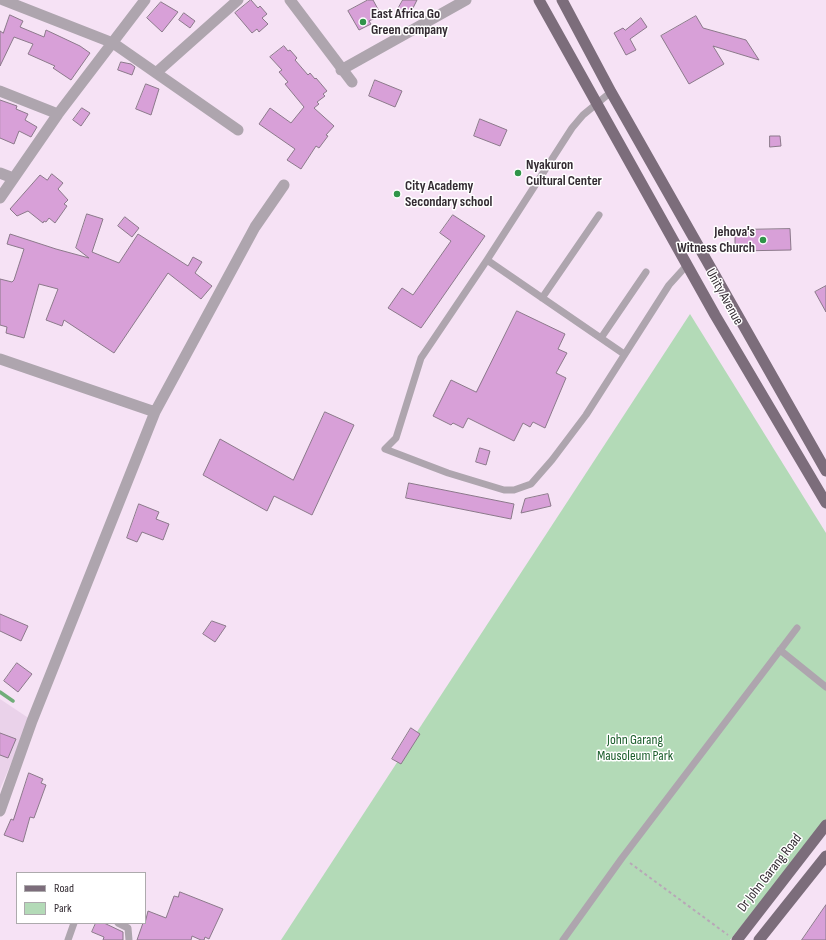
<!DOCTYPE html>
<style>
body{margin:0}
#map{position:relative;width:826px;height:940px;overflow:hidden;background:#f6e2f5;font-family:"Sofia Sans Condensed",sans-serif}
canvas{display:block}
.legend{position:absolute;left:16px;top:872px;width:130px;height:52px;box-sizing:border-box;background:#fff;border:1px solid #adaaad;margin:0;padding:5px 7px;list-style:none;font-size:12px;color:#332b32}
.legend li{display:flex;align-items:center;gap:8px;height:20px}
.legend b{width:20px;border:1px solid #adaaad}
</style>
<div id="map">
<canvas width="826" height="940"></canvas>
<ul class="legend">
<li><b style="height:5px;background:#7c6d7b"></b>Road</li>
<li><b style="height:11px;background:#b3dab7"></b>Park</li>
</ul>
</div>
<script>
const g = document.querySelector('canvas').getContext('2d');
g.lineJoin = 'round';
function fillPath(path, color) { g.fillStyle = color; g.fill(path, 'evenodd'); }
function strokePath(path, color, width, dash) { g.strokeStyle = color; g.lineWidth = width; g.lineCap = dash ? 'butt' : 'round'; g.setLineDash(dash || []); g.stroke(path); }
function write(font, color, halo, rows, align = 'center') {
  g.font = font + ' "Sofia Sans Condensed",sans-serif'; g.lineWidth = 3; g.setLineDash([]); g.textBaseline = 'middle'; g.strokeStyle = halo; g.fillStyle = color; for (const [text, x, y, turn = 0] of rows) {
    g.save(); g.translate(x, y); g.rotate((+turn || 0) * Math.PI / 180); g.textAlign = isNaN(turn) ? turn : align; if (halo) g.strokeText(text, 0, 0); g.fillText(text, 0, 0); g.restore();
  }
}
fillPath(new Path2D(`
 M0,699L30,719L0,789Z`), '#ead2ea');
fillPath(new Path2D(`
 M690,314L826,533V821L730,940H281Z`), '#b3dab7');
strokePath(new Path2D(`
 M0,692L13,701`), '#70ad79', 3.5);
const building = new Path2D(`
 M251,0L258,8L260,6L267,14L262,18L268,24L259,32L257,29L252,33L235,13Z
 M368,0H373L379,11L376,13L377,17L369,21L371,24L359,30L348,11Z
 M403,0H417L410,14L398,9Z
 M161,2L178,12L162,32L147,18Z
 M184,13L195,21L190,28L179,20Z
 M10,15L23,21L20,27L44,37L46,30L80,46L90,53L71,80L53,68L55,66L28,54L33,44L14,37L0,66V31L3,33Z
 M696,16L703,28L746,40L759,60L713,46L724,64L689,84L661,36Z
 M641,18L647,27L630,39L636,50L626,55L614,33L623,28L625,30Z
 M284,46L288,51L290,50L297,58L295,60L308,75L310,73L315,79L316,78L327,91L323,94L325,96L317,102L319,104L314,108L334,126L326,135L328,136L319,148L316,146L301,169L287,160L295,149L259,124L270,108L291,123L304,107L285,84L288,82L279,72L282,70L270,57Z
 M121,62L131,64L135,67L132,75L118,70Z
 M375,80L402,91L395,107L369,96Z
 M146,84L159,89L151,115L136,109Z
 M0,100L17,106L16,109L28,114L25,120L37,127L31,137L19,131L14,144L0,138Z
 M82,108L90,113L81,126L73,120Z
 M480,119L507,130L500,146L474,136Z
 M770,136H780L781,146L770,147Z
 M52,174L63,183L58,189L68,200L64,204L67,206L55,223L49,218L46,222L44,221L43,223L28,211L17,216L10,209L40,175L47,180Z
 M87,214L103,219L92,252L119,263L138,234L188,266L193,257L202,262L195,273L212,286L201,299L168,273L114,353L64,320L62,326L46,320L58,289L39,284L24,338L6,333L7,327L0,325V279L12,282L14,280L24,249L7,244L10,234L56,249L89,258L76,248Z
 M453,215L485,236L421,328L388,308L402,288L413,295L451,241L440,233Z
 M125,217L139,228L132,237L118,226Z
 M790,229L791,250L735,251V230Z
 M826,286V312L815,292Z
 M517,311L565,334L558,349L567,353L556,373L566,378L545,428L533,422L530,427L523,423L514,441L468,418L463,428L453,423L451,425L433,416L451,380L476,392Z
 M325,412L354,425L312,515L274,496L267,511L203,475L220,439L293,480Z
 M480,448L490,451L486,465L476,462Z
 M409,483L514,504L511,519L406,498Z
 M548,494L551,506L521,513L525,499Z
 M139,504L159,512L156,519L169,524L163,540L142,532L137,542L127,538Z
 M0,614L28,626L21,641L0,631Z
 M212,621L226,626L215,642L203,634Z
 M17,663L32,674L18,692L4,681Z
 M411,728L420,734L401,764L392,759Z
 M0,733L16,739L8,758L0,755Z
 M29,773L43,779L41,783L46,785L34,818L30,817L23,842L4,835L11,819L13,820Z
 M180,892L223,909L209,939L205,937L204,940H201L192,936L191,940H137L143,923H145L148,911L166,918L174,896L178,897Z
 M826,905V940H802Z
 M96,923H104L123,932V940H103L104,937L92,932Z`);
fillPath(building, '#d8a0d8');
strokePath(building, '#8b798a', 1);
strokePath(new Path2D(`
 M630,863L728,935`), '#b8a7b7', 2, [3, 3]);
strokePath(new Path2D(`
 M611,92L583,115L572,128L487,260L421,358L396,438L385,449L448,473L504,490H514L531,484L552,460L586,415L669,285L688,264
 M487,260L624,354
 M542,298L599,215
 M601,338L646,272
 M780,650L826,687
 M118,923L128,928L129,940
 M68,940L74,923
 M563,940L622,858L797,628`), '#aea5ae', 7);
strokePath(new Path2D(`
 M3,0L113,43L238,130
 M290,0L352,82
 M341,70L466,0
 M157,72L238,0
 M0,91L58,114
 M0,173L13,178
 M0,198L58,114L145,0
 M0,359L155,412
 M0,811L32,721L155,412L255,227L284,185`), '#aea5ae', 11);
strokePath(new Path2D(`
 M539,0L715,315L826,503
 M562,0L611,92L826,471
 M737,940L826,825
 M759,940L826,856`), '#7c6d7b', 11);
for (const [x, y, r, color] of [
 [363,22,4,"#309449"],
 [518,173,4,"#309449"],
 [397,194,4,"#309449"],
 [763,240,4,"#309449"]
]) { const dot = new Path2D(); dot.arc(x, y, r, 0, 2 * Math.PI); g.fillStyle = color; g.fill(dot); strokePath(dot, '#fff', 1.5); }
write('bold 14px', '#332b32', '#fff', [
 ["East Africa Go",371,14],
 ["Green company",371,30],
 ["Nyakuron",526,165],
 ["Cultural Center",526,181],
 ["City Academy",405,186],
 ["Secondary school",405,202],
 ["Jehova's",755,232,"right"],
 ["Witness Church",755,248,"right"]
], 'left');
write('14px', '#332b32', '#fff', [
 ["Unity Avenue",724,297,61],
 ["Dr John Garang Road",770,873,-52]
]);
write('14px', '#1b5d2b', '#fff', [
 ["John Garang",635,740],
 ["Mausoleum Park",635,756]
]);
</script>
